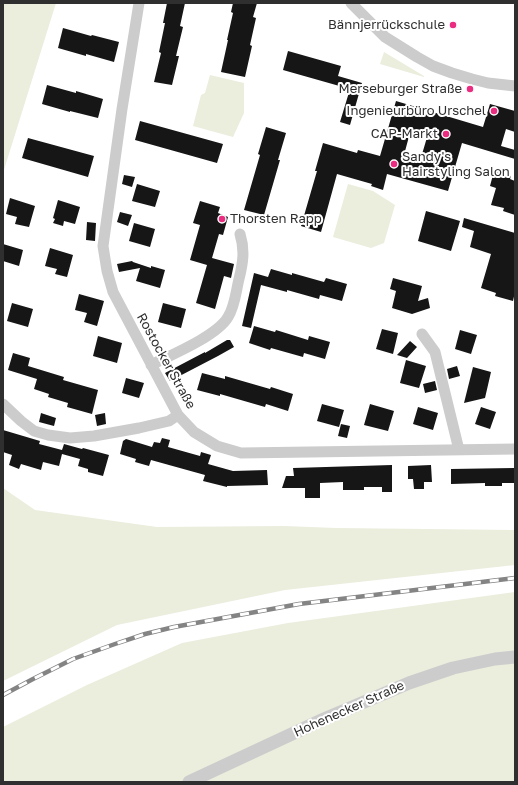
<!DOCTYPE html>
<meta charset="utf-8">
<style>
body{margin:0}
#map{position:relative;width:518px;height:785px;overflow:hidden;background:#fff;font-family:"Golos Text",sans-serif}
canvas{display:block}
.frame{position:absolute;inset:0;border:4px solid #2f2f2f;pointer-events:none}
</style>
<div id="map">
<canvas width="518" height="785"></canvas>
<div class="frame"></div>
</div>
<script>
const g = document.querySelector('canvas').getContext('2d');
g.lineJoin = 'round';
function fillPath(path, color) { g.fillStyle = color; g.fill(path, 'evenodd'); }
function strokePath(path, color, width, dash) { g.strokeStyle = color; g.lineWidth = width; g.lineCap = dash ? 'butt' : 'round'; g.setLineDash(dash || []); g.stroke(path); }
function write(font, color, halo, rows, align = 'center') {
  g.font = font + ' "Golos Text",sans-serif'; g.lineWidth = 4; g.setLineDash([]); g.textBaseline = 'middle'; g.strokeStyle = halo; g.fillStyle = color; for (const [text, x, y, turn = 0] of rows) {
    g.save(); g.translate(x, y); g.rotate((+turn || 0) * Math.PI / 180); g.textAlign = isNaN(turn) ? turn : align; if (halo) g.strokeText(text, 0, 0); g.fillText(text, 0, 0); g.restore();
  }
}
fillPath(new Path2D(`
 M3,3H56L3,173Z
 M384,52L424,76V77L380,64Z
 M210,75L244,83V113L233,137L193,126L201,95L205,93Z
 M348,184L373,191L395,205L384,243L371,248L333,237Z
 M3,488L35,510L157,527L284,526L336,528L515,530V565L285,590L117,625L3,681Z
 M515,592V782H3V727L87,685L182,643L288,623Z`), '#ebeddd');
fillPath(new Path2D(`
 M167,3H185L180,26L183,27L176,56H179L172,85L154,82L161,53L159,52L165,23H163Z
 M233,3H257L253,17L256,18L250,45L252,46L245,77L221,72L228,40H227L233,13L231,12Z
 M63,28L91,36L92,35L119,42L114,62L86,54V56L58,48Z
 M288,51L341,66L338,76L362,83L350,125L340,122L350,89L283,70Z
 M47,85L76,93V91L103,99L98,118L70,111V112L42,104Z
 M396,101L483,127L490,104L515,111V132L506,129L501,146L515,150V159L462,143L448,191L387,174L383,190L371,186L372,184L337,174L321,232L301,226L317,171H315L323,143L357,153L358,150L380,156ZM411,129L428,134L420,161L404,155Z
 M140,121L223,144L217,163L135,140Z
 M266,127L286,133L278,160H280L264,215L244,210L260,155L258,154Z
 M28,138L94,156L88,177L22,158Z
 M494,171L511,176L510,179L515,181V215L503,211L504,208L491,205L496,188L490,186Z
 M124,175L135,177L132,187L122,184Z
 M137,184L160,191L155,207L132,201Z
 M10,198L35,206L29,227L15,224L17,217L6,214Z
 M58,200L80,207L75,224L64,221L63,226L53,223L55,219L53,218Z
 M200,201L220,207L218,213L228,217L223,235L219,234L212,258L234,264L231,278L224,276L215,309L196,303L207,265L190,260L200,225L193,223Z
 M426,211L460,221L451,251L418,241Z
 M120,212L132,215L128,226L117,222Z
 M464,218L515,233V292L513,301L495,296L496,293L481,288L491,254L470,247L474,231L462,227Z
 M87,222L96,223L95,241L86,240Z
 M134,223L155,229L150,247L129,241Z
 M3,244L23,250L19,266L3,261Z
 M50,248L73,255L67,277L55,274L57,269L45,266Z
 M132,261L133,262L151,268V266L165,270L160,288L136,281L140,268L119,272L117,264Z
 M271,269L292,275V273L324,282L326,278L347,284L342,301L320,295L319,299L287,290V292L261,285L251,328L242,326L254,273L268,277Z
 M393,278L422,286L418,301L428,298L430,308L412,314L392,308L396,291L390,289Z
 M79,294L104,301L97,326L84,322L87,313L75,310Z
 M12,303L33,309L28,327L7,321Z
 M163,303L186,309L181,328L158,322Z
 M254,326L275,332L276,330L308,340L309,336L330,342L325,359L304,353L303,357L271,348L270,350L249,343Z
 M382,329L398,333L393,354L376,349Z
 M460,330L477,335L471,354L455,349Z
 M98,336L122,343L117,363L93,356Z
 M227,340H230L234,347L218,356L170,381L165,373L205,352V353Z
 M410,341L417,347L407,358L397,355Z
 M13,353L30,358L28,366L64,377L63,380L98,390L92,414L67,407L68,403L48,397L49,394L34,389L37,379L8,370Z
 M406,360L426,366L419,388L400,383Z
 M457,366L460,376L449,379L447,369Z
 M473,367L491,372L485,398L464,403Z
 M202,373L225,379V376L270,389L271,387L293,394L288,411L266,404L265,407L220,394V396L197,390Z
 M126,378L144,383L139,398L122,393Z
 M435,381L437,390L425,393L423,384Z
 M322,404L344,410L339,427L317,421Z
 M370,404L394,411L388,431L364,425Z
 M418,407L438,413L433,430L413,424Z
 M481,407L496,412L490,429L475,424Z
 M41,413L56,418L54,426L39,422Z
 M105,413L106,424L97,426L95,415Z
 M341,424L350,426L347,438L338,436Z
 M3,430L40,441L39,444L62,450L64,444L82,449L83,448L109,455L103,476L88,472V469L78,466L80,459L62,454L59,466L43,462L41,470L21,464L19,469L9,465L12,455L3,452Z
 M162,438L170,440L168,447L200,456L201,452L211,455L208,464L233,471L267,470L268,485L227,486V487L203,481L205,475L151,460L149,466L135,462L136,459L120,454L123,441L126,439L152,447L154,442L160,443Z
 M392,465V492H382V487H364V490H343V482L320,483V498H305V488H282L286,476H294L293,468Z
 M431,465L432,482H424V489H414L413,479H408V466Z
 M514,468V483H502V486H485V483L451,484V469Z`), '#161616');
strokePath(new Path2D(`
 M139,3L122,109L103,246L107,271L113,292L178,415L194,432L217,446L241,453L515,449
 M351,3L385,37L417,57L433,66L452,73L472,79L488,83L515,86
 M422,334L435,352L459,450
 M151,365C171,355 217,336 228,317C235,306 236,291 239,279C243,263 245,250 240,234
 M3,404L21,421L34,431L48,435L70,438L94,436L139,428L169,421L178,415`), '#ccc', 11);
strokePath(new Path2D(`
 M189,782L324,719L409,683L453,668L495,659L515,657`), '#ccc', 13);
const rail = new Path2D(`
 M3,695L33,679L73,659L115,644L145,634L174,627L299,604L515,578`);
strokePath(rail, '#848484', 4.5);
strokePath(rail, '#fff', 3, [9]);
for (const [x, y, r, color] of [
 [453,25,4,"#ea2d80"],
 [470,89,4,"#ea2d80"],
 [494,111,4,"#ea2d80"],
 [446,134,4,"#ea2d80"],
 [394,164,4,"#ea2d80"],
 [222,219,4,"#ea2d80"]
]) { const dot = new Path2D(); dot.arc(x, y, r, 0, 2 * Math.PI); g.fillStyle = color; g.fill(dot); strokePath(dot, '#fff', 1.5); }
write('13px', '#2f2f2f', '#fff', [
 ["Bännjerrückschule",445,25],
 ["Merseburger Straße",462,89],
 ["Ingenieurbüro Urschel",486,111],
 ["CAP-Markt",438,134],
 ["Sandy's",402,157,"left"],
 ["Hairstyling Salon",402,172,"left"],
 ["Thorsten Rapp",230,219,"left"]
], 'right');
write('13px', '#2f2f2f', '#fff', [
 ["Rostocker Straße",166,361,61],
 ["Hohenecker Straße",349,709,-24]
]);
</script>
